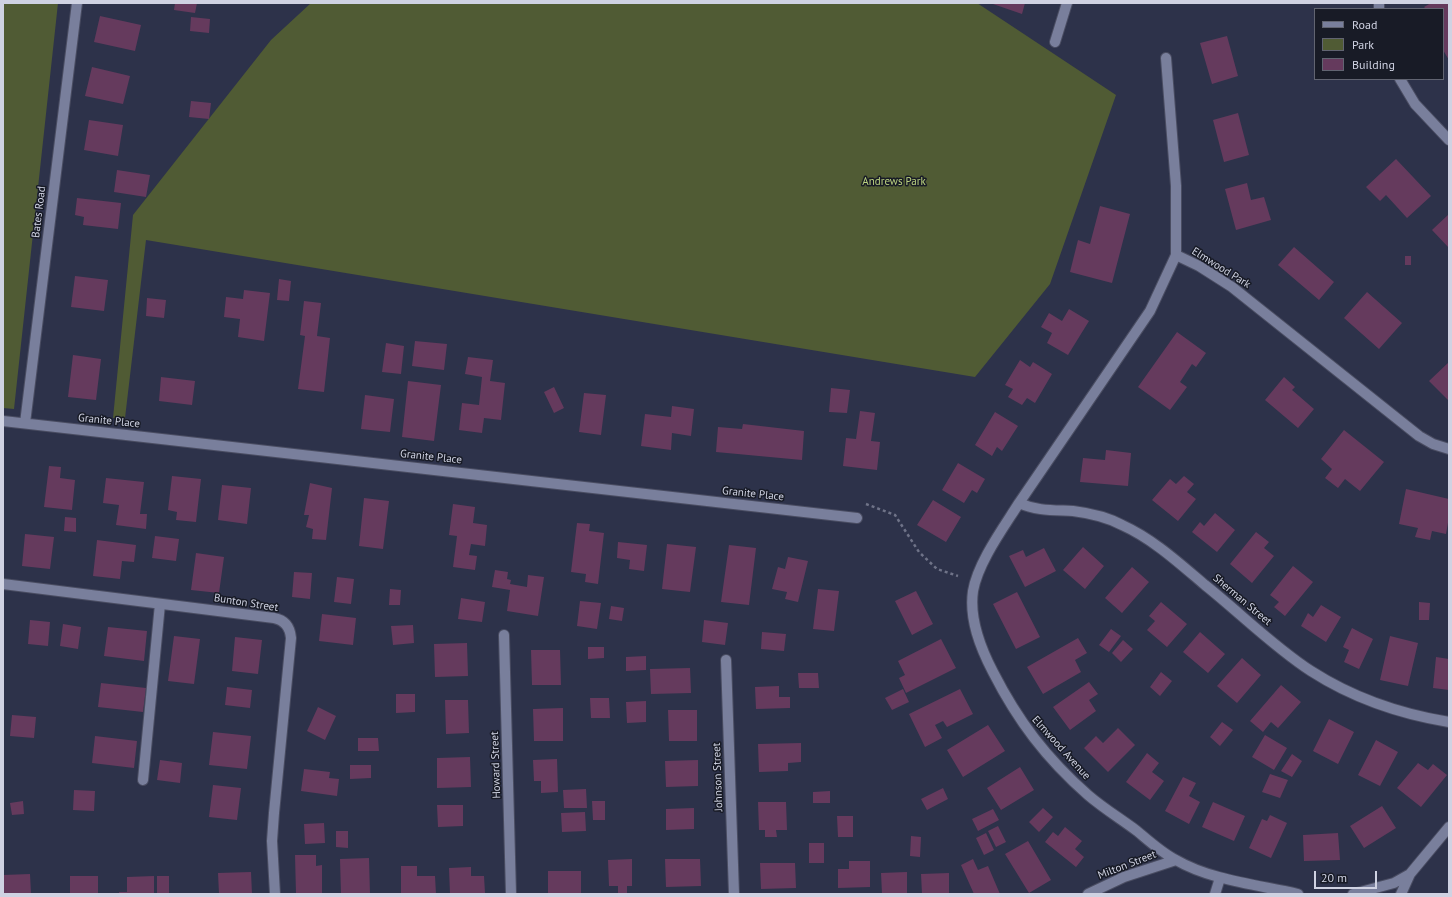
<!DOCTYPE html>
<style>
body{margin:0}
#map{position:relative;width:1452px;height:897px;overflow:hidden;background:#2d324a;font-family:"PT Sans",sans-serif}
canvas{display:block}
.frame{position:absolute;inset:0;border:4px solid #cfd2e2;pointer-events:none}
.legend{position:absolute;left:1314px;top:8px;width:130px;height:72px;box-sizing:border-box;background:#181b26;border:1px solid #616471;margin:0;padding:5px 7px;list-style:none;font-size:12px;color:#cfd2e2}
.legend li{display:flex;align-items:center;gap:8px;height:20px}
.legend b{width:20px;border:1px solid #616471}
.scale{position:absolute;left:1314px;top:871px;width:63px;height:18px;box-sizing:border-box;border:2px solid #cfd2e2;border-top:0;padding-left:5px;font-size:12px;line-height:14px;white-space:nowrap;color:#cfd2e2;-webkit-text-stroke:3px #181b26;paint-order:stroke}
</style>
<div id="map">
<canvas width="1452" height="897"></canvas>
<div class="frame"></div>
<ul class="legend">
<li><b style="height:5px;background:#797f9c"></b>Road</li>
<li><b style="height:11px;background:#505b34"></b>Park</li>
<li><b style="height:11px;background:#653a5d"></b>Building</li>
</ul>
<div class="scale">20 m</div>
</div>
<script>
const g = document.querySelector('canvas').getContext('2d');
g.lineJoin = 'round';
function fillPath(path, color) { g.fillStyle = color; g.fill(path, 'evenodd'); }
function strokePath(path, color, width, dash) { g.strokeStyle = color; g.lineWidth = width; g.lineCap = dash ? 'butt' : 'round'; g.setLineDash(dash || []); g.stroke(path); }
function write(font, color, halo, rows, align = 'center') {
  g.font = font + ' "PT Sans",sans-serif'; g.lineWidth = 3; g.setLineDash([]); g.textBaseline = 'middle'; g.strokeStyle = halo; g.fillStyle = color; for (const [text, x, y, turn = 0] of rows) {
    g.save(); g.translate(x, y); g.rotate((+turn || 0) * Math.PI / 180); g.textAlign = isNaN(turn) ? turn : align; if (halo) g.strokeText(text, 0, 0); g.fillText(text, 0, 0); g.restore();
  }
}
fillPath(new Path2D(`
 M3,3H58L14,409L3,408Z
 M311,3H977L1116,95L1050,284L975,377L146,240L125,418H113L133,215L271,40Z`), '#505b34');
fillPath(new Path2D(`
 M175,3H197L195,13L174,10Z
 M994,3H1025L1022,14L993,4Z
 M1431,3H1449V60L1443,50V9H1426L1424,7Z
 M100,16L141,25L135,51L94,42Z
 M191,17L210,19L209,33L190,31Z
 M1227,36L1238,76L1212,84L1200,43Z
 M92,67L130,76L123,104L85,96Z
 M191,101L211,103L209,119L189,117Z
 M1238,113L1249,155L1224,162L1213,120Z
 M89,120L123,125L118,156L84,150Z
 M1396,159L1431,196L1407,218L1386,195L1380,201L1366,187Z
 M117,170L150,175L146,197L114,192Z
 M1247,183L1251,200L1264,197L1271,220L1236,230L1225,189Z
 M77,198L121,203L118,229L83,225L84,217L75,215Z
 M1100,206L1130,214L1112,283L1070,272L1078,240L1090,244Z
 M1449,214V248L1432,230Z
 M1294,247L1334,282L1319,300L1278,265Z
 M1405,256H1411V265H1405Z
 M75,276L108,280L104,311L71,307Z
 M279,279L291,281L289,301L277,300Z
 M244,290L270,293L264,341L238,337L240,319L224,317L226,297L243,299Z
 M1367,292L1402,323L1379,349L1344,318Z
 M147,298L166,300L164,318L146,316Z
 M304,301L321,303L317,336L330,338L324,392L298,389L305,336L300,335Z
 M1069,309L1089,321L1068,355L1047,343L1052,333L1041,327L1049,313L1062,321Z
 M1177,332L1206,353L1196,367L1192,364L1180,382L1187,387L1170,410L1138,387Z
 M415,341L447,344L444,370L412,366Z
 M386,343L404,346L401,374L382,372Z
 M73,355L101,359L96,400L68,397Z
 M468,357L493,360L490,381L505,383L501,420L484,418L482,433L459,430L462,403L479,405L482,377L465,374Z
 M1020,360L1030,367L1033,362L1052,374L1035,403L1027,398L1022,405L1008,397L1013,389L1005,385Z
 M1449,362V401L1429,381Z
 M161,377L195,381L192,405L159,401Z
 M1284,377L1295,387L1292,390L1314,409L1298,428L1265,400Z
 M408,381L441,385L434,441L402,437Z
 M554,387L564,408L554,413L544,392Z
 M831,388L850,390L847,413L829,412Z
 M584,393L606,395L601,435L579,432Z
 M365,395L394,399L390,432L361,429Z
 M672,406L694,409L691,436L672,433L671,450L641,446L645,414L671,417Z
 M860,411L875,413L871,441L880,442L877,470L843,466L846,438L856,439Z
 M995,412L1018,426L1002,451L997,447L992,456L975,445Z
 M743,424L804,431L802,460L716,452L718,427L742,429Z
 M1344,430L1384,462L1360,491L1345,479L1338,488L1325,478L1332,469L1321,459Z
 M1106,450L1131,453L1128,486L1080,482L1083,458L1105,460Z
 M958,463L985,479L977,493L972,490L964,503L942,490Z
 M49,466L61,467L60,478L75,480L72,510L44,507Z
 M172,476L201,479L196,522L176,520L177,512L168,510Z
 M1184,476L1194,484L1187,492L1196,499L1178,521L1152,500L1170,479L1176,484Z
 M106,478L144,482L140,514H147L146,529L116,525L119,505L103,503Z
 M310,483L332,488L326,540L312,539L313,529L306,527L309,515H304Z
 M222,485L251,488L247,524L218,520Z
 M1406,489L1449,499V517L1446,534L1432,531L1430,540L1415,537L1418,528L1399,524Z
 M364,498L389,501L383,549L359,546Z
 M933,500L961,517L946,542L917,525Z
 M453,504L475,507L473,523L487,525L485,546L471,544L469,555L477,556L475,570L453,567L457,536L449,535Z
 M1215,513L1235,530L1217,552L1192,532L1200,522L1204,526Z
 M65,517L76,518V532L64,531Z
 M577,523L590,524L589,531L604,533L598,584L585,582L586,574L571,572Z
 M1256,532L1269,542L1264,548L1274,556L1252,583L1230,564Z
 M25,534L54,537L50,569L22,566Z
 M155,536L179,539L176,561L152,558Z
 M97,540L136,545L134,562L122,561L120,579L93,576Z
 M618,542L647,545L644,571L629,569L630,560L617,558Z
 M667,544L696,547L690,592L662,589Z
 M729,545L756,548L749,605L721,602Z
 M1083,547L1104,566L1085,589L1063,570Z
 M1044,548L1056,571L1025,587L1009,556L1023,550L1026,557Z
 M196,553L224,557L219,593L191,590Z
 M788,557L808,561L798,602L785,599L787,592L772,589L778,567L785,569Z
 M1293,566L1313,582L1285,616L1274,607L1279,602L1270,595Z
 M1132,567L1149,582L1122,613L1105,598Z
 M495,570L508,572L507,579L511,580L510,584L527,587L528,575L544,577L538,616L507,611L510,590L492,587Z
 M294,572L312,573L310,599L292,597Z
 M337,577L354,579L351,604L334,602Z
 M390,589L401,590L400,605H389Z
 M818,589L839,591L834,631L813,629Z
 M916,591L933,624L912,635L895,601Z
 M1017,592L1040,637L1016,649L993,604Z
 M461,598L485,602L482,622L458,619Z
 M580,601L601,603L597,629L577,626Z
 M1161,602L1187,624L1167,647L1147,630L1155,621L1149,616Z
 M1419,602L1430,603L1429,620H1419Z
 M1321,605L1341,617L1326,642L1301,626L1308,613L1313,617Z
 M611,606L624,608L622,621L609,619Z
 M322,614L356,618L353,645L319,641Z
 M30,620L50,622L48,646L28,644Z
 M704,620L728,623L725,645L702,642Z
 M63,624L81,627L78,649L60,646Z
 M413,625L414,643L393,645L391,626Z
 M108,627L147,631L144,661L104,656Z
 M1352,628L1373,639L1359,669L1344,662L1349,650L1343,647Z
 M1111,629L1121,636L1109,652L1099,645Z
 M762,632L786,634L784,651L761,649Z
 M1200,632L1225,654L1208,673L1183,652Z
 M174,636L200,639L194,684L168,681Z
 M1390,636L1418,643L1408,686L1380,680Z
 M235,637L262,640L258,674L232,671Z
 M1078,638L1087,653L1075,660L1081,672L1043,694L1027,667Z
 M941,639L956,668L906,693L899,678L905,675L898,661Z
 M1123,640L1133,649L1121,662L1112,653Z
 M467,643L468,676L435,677L434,644Z
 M588,647H604V658L588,659Z
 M531,650H560L561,685H532Z
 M646,656V670L626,671V657Z
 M1436,657L1449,659V690L1433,688Z
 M1242,658L1261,675L1237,703L1217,686Z
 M690,668L691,693L651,694L650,669Z
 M1161,672L1172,681L1160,696L1150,687Z
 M798,673H818L819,688H799Z
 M1089,682L1098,694L1089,700L1096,711L1070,730L1053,707Z
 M101,683L146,688L143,712L98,707Z
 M1281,685L1301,702L1278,728L1271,722L1263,732L1250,721Z
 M779,686V697H790V708L756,709L755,687Z
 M227,687L252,690L250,708L225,705Z
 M903,689L909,702L892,710L885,698Z
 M960,689L973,714L947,727L943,721L935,725L942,738L925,747L909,714Z
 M396,694H415V712L396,713Z
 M590,698H609L610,718H591Z
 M445,700H468L469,733L446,734Z
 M646,701V722L627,723L626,702Z
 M318,707L336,716L325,740L307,731Z
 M563,708V741H534L533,709Z
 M668,710H697V741H669Z
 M12,715L36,717L34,738L10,736Z
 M1329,719L1354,732L1338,764L1313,751Z
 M1222,722L1233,730L1220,746L1210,737Z
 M988,725L1005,751L963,777L947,750Z
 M1118,728L1135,745L1108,772L1084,748L1096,736L1103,743Z
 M213,732L251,736L247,769L209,765Z
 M1265,735L1287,748L1274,770L1252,757Z
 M95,736L137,741L134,768L92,763Z
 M358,738H378L379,751H358Z
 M1376,740L1398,752L1380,786L1358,775Z
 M801,743V762L788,763V771L759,772L758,744Z
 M1147,753L1159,763L1152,772L1164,781L1150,800L1126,782Z
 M1292,754L1302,761L1292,777L1281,771Z
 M470,757L471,787L437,788V758Z
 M557,759L558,792L541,793V781H534L533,760Z
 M160,760L182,763L180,783L157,780Z
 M698,760V786L666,787L665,761Z
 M1418,763L1428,770L1433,764L1447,775L1421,807L1397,788Z
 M350,765H371V778L350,779Z
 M1020,767L1034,790L1001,810L987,788Z
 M304,769L330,772L329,778L339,779L337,796L301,791Z
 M1270,774L1288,780L1280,798L1262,792Z
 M1183,777L1196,783L1189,796L1200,802L1189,824L1165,811Z
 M213,785L241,788L237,820L209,817Z
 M943,788L948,799L927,810L921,799Z
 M586,789L587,808H564L563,790Z
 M74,790L95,791L94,811L73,810Z
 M830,791V803H813V792Z
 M23,801L24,814L12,815L10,803Z
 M592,801H605V820H593Z
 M758,802H786L787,830H776L777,837H765V830H759Z
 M1213,802L1245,816L1234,841L1202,827Z
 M437,805H463V826L438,827Z
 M1382,806L1396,828L1364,848L1350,826Z
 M694,808V829L666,830V809Z
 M1043,808L1053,817L1039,832L1029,822Z
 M993,809L999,820L978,831L972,819Z
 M585,812L586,831L562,832L561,813Z
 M1270,815L1287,823L1271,858L1249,848L1262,819L1267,821Z
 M837,816H853V837H838Z
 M324,823L325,843L305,844L304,824Z
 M998,826L1006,842L996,847L988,831Z
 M1065,827L1082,841L1075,849L1084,857L1076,867L1045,842L1053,832L1058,836Z
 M336,831H348V848L336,847Z
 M986,833L994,850L984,855L976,838Z
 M1338,833L1340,860L1304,861L1303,835Z
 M911,836L921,837L920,857L910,856Z
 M1028,841L1051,880L1029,893L1005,854Z
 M809,843H824V863H809Z
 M295,855H316V866L322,865V893L296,894Z
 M369,858L370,894H341L340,859Z
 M632,859V886H627V894H618V886H609L608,860Z
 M665,859H700L701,886L666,887Z
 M973,859L978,870L988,866L1000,894H974L961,865Z
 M849,861H870V887L838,888V869H849Z
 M760,863H795L796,888L761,889Z
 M401,866H417V876H435L436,894H401Z
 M471,867V876H484L485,893L450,894L449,868Z
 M548,871H581V894H548Z
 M251,872L252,894H219L218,873Z
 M907,872V894H882L881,873Z
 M949,873V894H922L921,874Z
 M30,874L31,894H3V875Z
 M70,876H98V894H70Z
 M154,876V894H119V892H127V877Z
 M157,876H169V894H157Z`), '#653a5d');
const lane = new Path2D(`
 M143,780L160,604`);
const street = new Path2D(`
 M1379,3V9
 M1055,42L1067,3
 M1166,58L1176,186V255
 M1400,79L1415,104L1449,140
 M3,421L857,518
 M25,423L77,3
 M1019,503C1037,511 1053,510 1073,511C1089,513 1107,517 1122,525C1153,539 1179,563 1205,585C1239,612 1275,648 1311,671C1353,698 1400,714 1449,722
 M3,584L274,618C285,620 290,627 291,638L274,813L272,841L275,894
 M504,635L511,894
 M726,660L734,894
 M1088,894L1124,877L1176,860
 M1215,894L1220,878
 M1298,894C1259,885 1210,880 1176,860C1162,853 1149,841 1137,831C1121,819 1103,808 1088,795C1046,758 1018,721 993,672C980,647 969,619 973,591C978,562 1004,527 1019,503L1150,311L1176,255L1199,266L1232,287L1419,436L1433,444L1449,449
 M1353,894L1394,883L1410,874
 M1401,894L1410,874L1449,827`);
strokePath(lane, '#4a4d62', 12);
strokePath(street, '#4a4d62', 12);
strokePath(new Path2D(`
 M866,504L895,515L919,552L937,569L958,576`), '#6f7388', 2.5, [3, 3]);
strokePath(lane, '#797f9c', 10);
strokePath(street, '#797f9c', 10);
write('11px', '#bdd481', '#181b26', [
 ["Andrews Park",894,182]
]);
write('11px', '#cfd2e2', '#181b26', [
 ["Bates Road",39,212,-83],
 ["Elmwood Park",1221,268,32],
 ["Granite Place",109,421,6],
 ["Granite Place",431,457,6],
 ["Granite Place",753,494,6],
 ["Sherman Street",1242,600,40],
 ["Bunton Street",246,603,9],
 ["Elmwood Avenue",1061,748,48],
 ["Howard Street",496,765,-92],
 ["Johnson Street",718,777,-92],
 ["Milton Street",1127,865,-21]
]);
</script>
